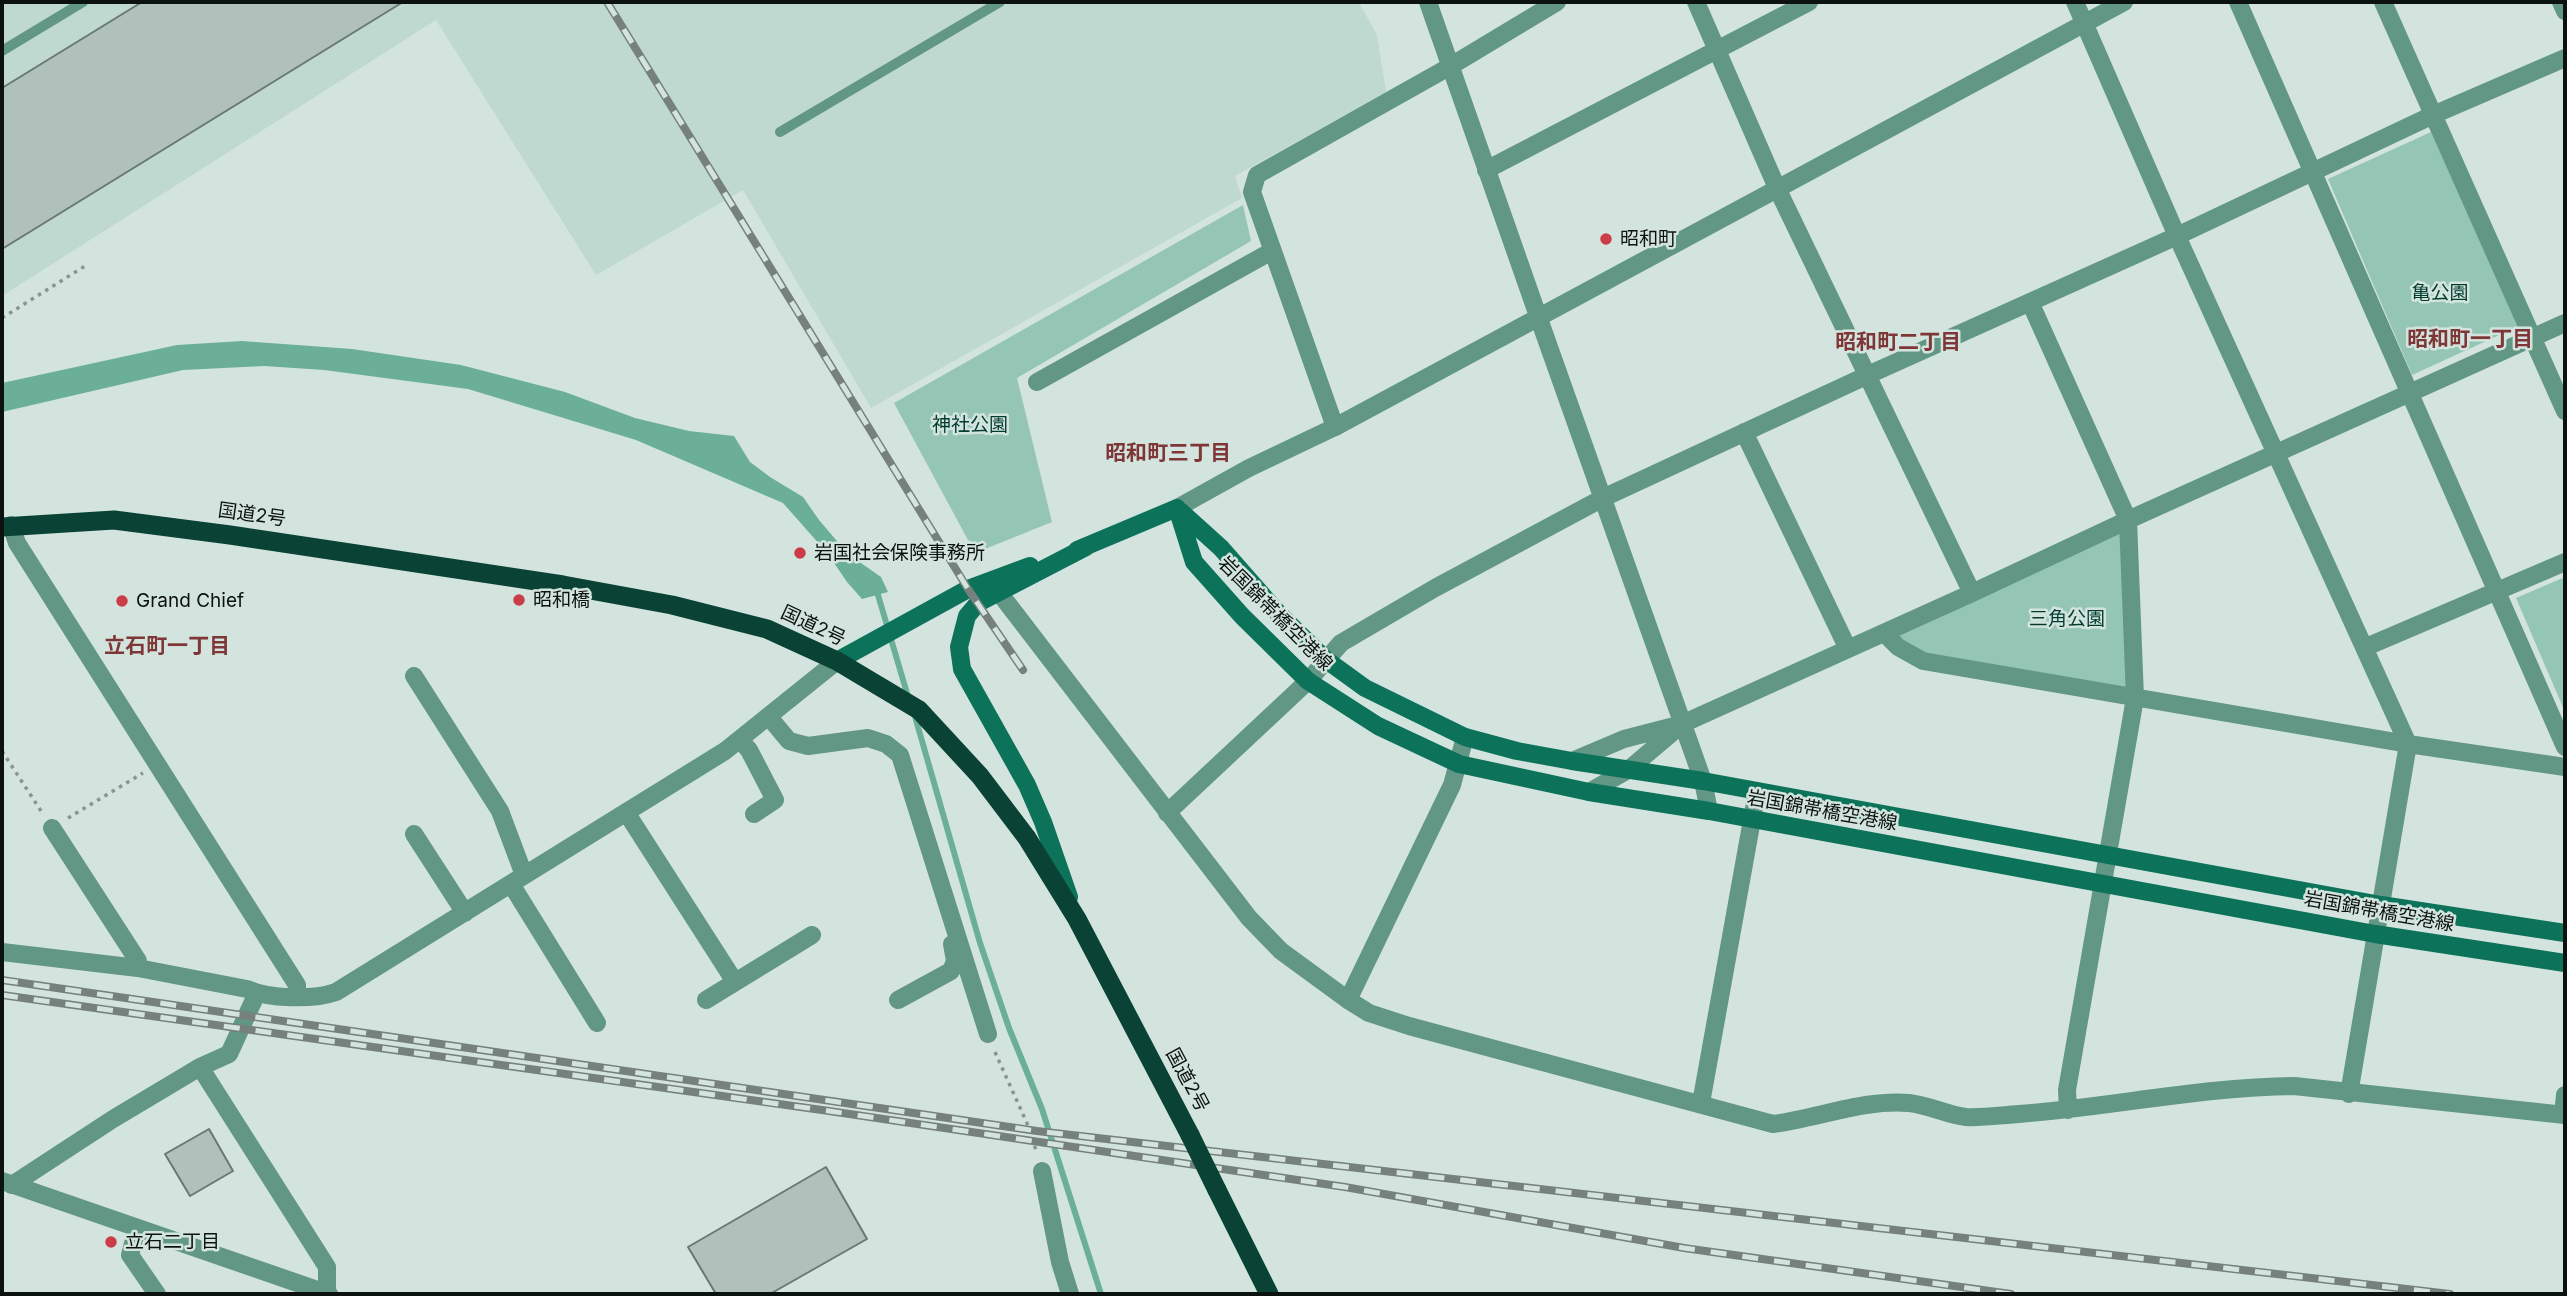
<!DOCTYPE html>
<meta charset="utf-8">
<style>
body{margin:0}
#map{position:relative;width:2567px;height:1296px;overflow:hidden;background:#d3e4de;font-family:Inter,sans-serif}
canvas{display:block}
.frame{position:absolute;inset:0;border:4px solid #0c1210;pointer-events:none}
</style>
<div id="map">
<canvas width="2567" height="1296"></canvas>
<div class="frame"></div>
</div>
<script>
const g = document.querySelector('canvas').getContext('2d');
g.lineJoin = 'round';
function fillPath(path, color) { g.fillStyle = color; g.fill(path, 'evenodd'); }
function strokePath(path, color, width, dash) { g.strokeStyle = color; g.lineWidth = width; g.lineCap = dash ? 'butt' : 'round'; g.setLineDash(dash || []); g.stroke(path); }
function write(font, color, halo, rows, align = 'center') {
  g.font = font + ' Inter,"Noto Sans JP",sans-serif'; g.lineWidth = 5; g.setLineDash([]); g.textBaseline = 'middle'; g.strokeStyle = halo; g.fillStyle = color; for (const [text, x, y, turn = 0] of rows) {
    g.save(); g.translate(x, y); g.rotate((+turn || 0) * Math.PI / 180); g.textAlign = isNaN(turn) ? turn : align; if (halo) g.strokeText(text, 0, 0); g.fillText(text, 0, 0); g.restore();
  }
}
fillPath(new Path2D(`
 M2,2H1359L1377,35L1386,92L1235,176L1242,198L871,408L743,190L596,275L436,20L2,296Z`), '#bfd9d0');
fillPath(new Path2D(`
 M2431,132L2519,326L2412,375L2328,179Z
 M1243,205L1251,241L1017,378L1052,522L985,549L968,540L894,403Z
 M2128,520L2135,698L1923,661L1890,630Z
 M2565,577V712L2516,598Z`), '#95c5b5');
fillPath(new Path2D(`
 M242,341L352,349L461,365L565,392L635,418L689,431L734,436L750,462L770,477L803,497L819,520L848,554L881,577L888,592L862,599L847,582L828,554L783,503L636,440L468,389L324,370L264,366L183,370L2,412V383L177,345Z`), '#6baf99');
strokePath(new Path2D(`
 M874,591L878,595L909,700
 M914,713L980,943L1009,1028L1042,1109L1101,1294`), '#6baf99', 6);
const building = new Path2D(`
 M142,2H403L2,249V88Z
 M209,1129L233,1171L190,1196L165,1154Z
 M826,1167L867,1239L770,1294H716L688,1247Z`);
fillPath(building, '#b0c1bb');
strokePath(building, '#697872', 2);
strokePath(new Path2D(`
 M2,318L85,266
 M2,751L43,814
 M68,818L143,773
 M995,1052L1030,1130L1037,1154`), '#899591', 3.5, [3.5, 5]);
strokePath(new Path2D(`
 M2,51L83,2
 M780,132L1000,2`), '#629685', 10);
strokePath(new Path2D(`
 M1696,2L1777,188L1972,593
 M2075,2L2177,236L2408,744L2349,1094
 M2238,2L2565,747
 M2383,2L2565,411
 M1486,170L1809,2
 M2030,302L2128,520L2135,698L2067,1090L2068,1110
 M1538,316L1703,781L1709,811
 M1037,382L1272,251
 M1335,427L1252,192L1257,175L1449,67L1557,2
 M1744,432L1848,649
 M11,525L17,543L297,985V997
 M991,582L1249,918L1281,951L1348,1000L1369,1013L1409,1026L1773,1124C1819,1118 1864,1099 1909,1103C1929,1105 1947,1115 1966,1117C1983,1118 2002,1115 2019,1114C2111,1107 2202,1087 2294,1086L2565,1115
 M1884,633L1898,647L1923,661L2408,744L2565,767
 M2366,647L2565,562
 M414,676L500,811L524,875
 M769,717L789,741L808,746L868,738L886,744L900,755L988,1034
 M740,740L749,750L775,800L754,814
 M1572,761L1624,739L1682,724L1972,593L2128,520L2565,323
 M1589,792L1628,770L1680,726
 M626,812L735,982
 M1167,813L1308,681L1341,643L1435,588L1603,498L1868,375L2177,236L2433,115L2565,58
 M52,828L138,961V968L247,989C269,999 313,1000 336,992L725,751L837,661
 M414,834L465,913
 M511,884L597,1023
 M2,952L138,968
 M706,1000L812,935
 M898,1000L951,971L955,961L952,944
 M1348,1000L1452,785L1465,737
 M200,1067L327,1267V1293
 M1701,1103L1757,792
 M2563,1115L2565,1095
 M1042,1171L1060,1262L1070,1294
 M12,1185L113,1119L200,1067L229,1054L257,993
 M137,1228L130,1255L157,1294`), '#629685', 18);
strokePath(new Path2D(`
 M1428,2L1538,316
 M2561,2L2565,11
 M1177,508L1249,468L1335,427L2124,2
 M2,1181L329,1294`), '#629685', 18);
strokePath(new Path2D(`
 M1177,508L1194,562L1242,616L1308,681L1378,726L1459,764L1589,792L1709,811L2375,934L2565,963
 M1180,511L1221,548L1278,613L1325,659L1365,688L1465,737L1517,751L1572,761L1703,781L2381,905L2565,933
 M1077,550L1177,508
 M837,661L968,589L1030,566
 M1069,897L1043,822L1027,785L962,669L959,647L967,616L978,603L1086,547`), '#0c725a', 18);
strokePath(new Path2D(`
 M2,527L114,520L230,535L563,585L672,605L767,629L837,661L919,710L980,776L1027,838L1077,919L1190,1135
 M1217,1190L1269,1294`), '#0a4335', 19);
const rail = new Path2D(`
 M607,2L968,589L1023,670
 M2,980L1037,1131L2450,1294
 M2,995L829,1111L1345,1187L1684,1248L2011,1294`);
strokePath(rail, '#76817d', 8);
strokePath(rail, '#d3e4de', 5, [16]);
strokePath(new Path2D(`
 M1190,1135L1217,1190`), '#0a4335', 19);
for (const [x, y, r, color] of [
 [1606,239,7,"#cc3c46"],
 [800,553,7,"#cc3c46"],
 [519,600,7,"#cc3c46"],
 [122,601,7,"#cc3c46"],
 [111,1242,7,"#cc3c46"]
]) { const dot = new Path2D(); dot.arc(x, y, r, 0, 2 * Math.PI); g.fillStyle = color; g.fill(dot); strokePath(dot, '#d3e4de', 2.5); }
write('19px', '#0c1210', '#d3e4de', [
 ["昭和町",1620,239],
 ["岩国社会保険事務所",814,553],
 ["昭和橋",533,600],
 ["Grand Chief",136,601],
 ["立石二丁目",125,1242]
], 'left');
write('19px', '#003c2e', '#d3e4de', [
 ["亀公園",2440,293],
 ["神社公園",970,425],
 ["三角公園",2067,619]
]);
write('19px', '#0c1210', '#d3e4de', [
 ["国道2号",252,515,8],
 ["岩国錦帯橋空港線",1275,614,45],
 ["国道2号",813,626,25],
 ["岩国錦帯橋空港線",1822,811,10],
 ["岩国錦帯橋空港線",2379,912,10],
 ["国道2号",1187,1080,62]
]);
write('bold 21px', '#7e3637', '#d3e4de', [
 ["昭和町一丁目",2470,340],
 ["昭和町二丁目",1898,343],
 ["昭和町三丁目",1168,454],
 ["立石町一丁目",167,647]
]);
</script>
